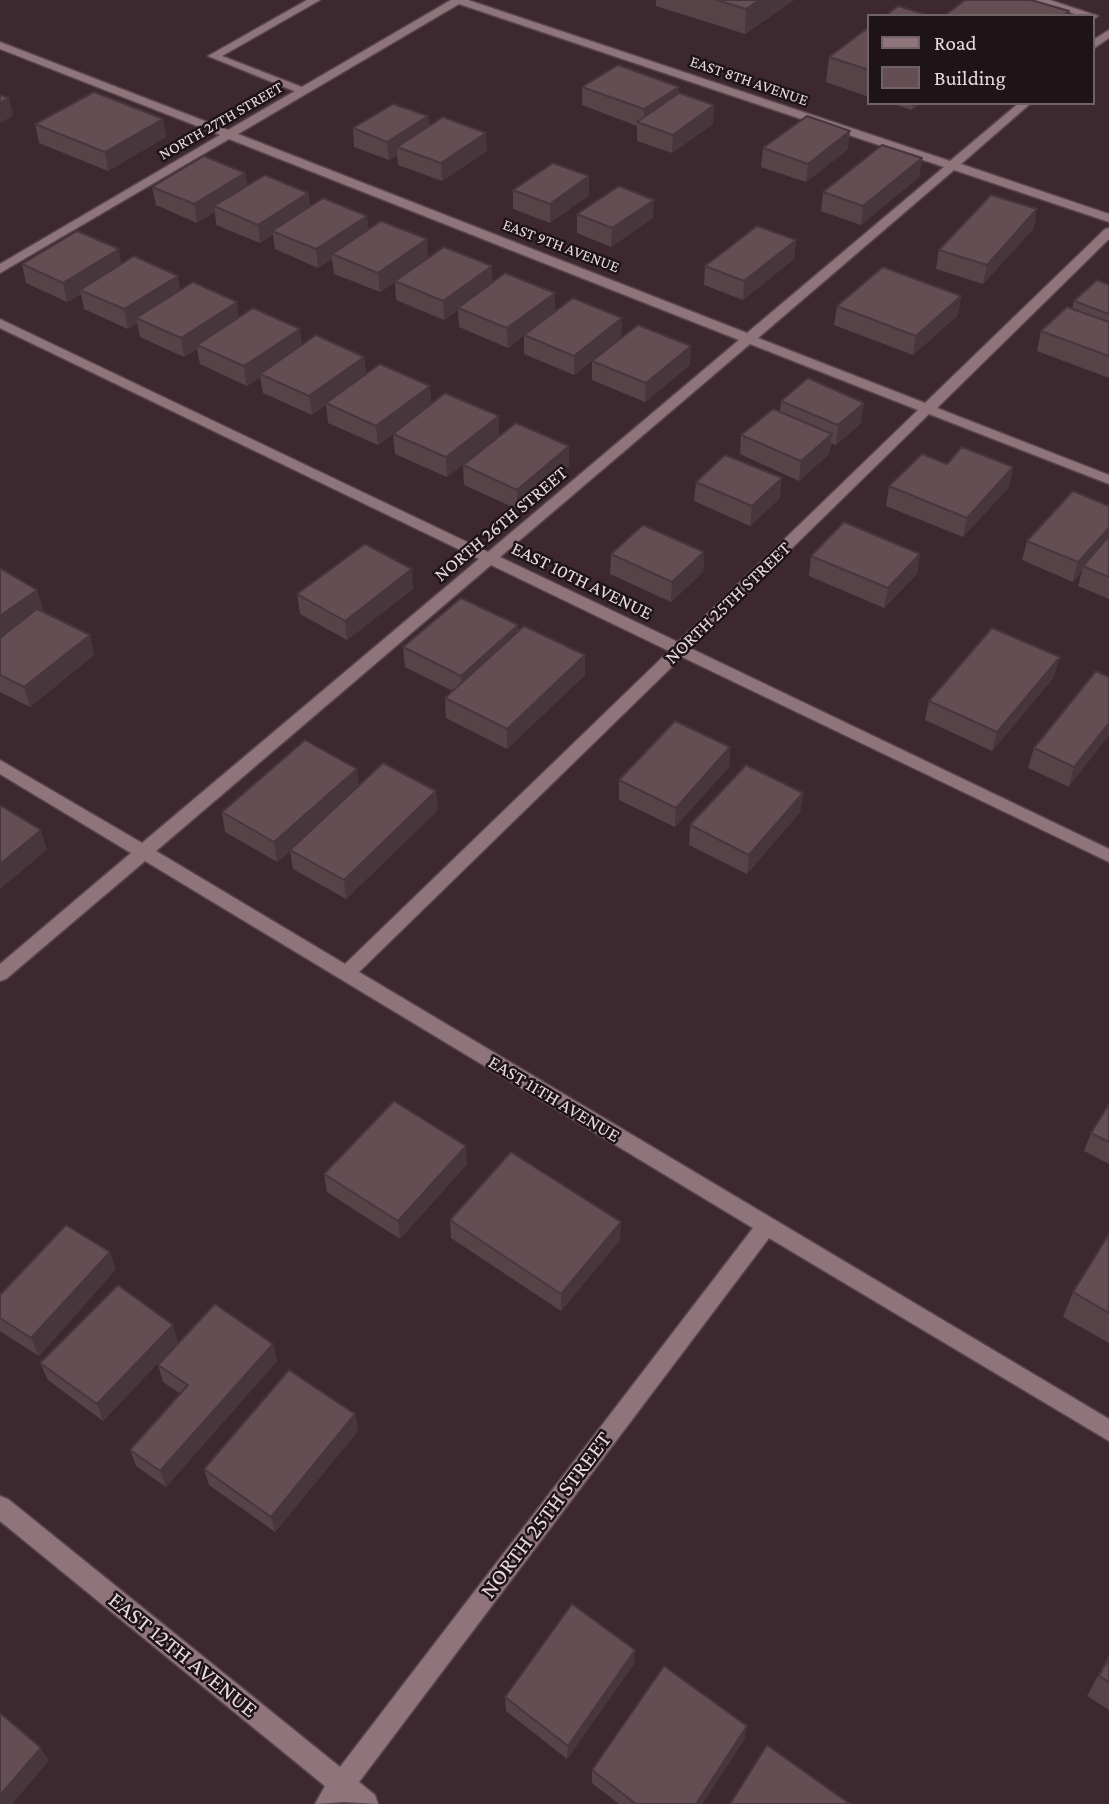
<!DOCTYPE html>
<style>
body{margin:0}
#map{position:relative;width:1109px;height:1804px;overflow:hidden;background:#3e282f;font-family:"Crimson Pro",serif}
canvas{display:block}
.legend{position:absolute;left:867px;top:14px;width:228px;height:91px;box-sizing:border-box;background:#1e1417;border:2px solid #6f6366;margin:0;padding:9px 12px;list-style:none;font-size:21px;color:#e9dadd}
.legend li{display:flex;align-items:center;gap:14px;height:35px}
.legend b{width:35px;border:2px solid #6f6366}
</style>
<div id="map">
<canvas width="1109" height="1804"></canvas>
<ul class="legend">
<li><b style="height:9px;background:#8f747b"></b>Road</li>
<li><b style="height:19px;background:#654d54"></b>Building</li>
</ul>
</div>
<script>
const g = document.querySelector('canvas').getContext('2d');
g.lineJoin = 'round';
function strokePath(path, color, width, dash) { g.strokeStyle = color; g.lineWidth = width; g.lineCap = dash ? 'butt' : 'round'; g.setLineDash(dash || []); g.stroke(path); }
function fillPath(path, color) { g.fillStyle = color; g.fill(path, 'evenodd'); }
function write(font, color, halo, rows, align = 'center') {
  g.font = font + ' "Crimson Pro",serif'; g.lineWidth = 5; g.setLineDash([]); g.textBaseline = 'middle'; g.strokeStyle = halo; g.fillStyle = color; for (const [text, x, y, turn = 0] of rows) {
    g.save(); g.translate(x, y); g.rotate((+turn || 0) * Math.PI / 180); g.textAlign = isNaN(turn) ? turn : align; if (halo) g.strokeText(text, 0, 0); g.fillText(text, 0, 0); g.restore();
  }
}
const service = new Path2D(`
 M307,0H320L222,56L307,89V93H299L208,56Z`);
const minor = new Path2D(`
 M451,0H468L950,161L1019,103H1031L961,164L1109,214V222L954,170L758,338L925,403L1105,229L1109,228V239L937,408L1109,475V484L929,414L690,648L1109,849V862L682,657L359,972L1109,1419V1441L769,1238L359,1782L375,1795L378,1804L344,1802L315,1804L325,1786L0,1521V1496L8,1499L340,1767L753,1228L145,861L6,979L0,981V964L131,853L0,774V760L142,843L479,559L0,328V319L488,552L739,340L229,139L0,273V264L220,135L0,49V42L228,130ZM459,4L944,167L747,333L238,134ZM750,344L918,410L678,642L500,557ZM491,565L669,651L345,964L156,851Z
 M1109,30V38L1093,49V40Z`);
const tertiary = new Path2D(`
 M1034,0H1050L1098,16L1093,19V16H1081Z`);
strokePath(service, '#57454a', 3);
strokePath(minor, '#57454a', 3);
strokePath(tertiary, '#57454a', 3);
fillPath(service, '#8f747b');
fillPath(minor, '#8f747b');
fillPath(tertiary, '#8f747b');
fillPath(new Path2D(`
 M656,0H794L745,34L656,6Z
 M869,27V97L826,82L829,57Z
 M582,87L679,93L714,105L713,124L672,153L637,141V126L582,105Z
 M890,103H921L912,110Z
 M428,116L429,126L487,151L442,181L398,165L397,155L389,160L354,147L353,128Z
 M163,119L166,137L108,171L39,143L35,124Z
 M763,148L848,149L806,182L761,167Z
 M922,158L919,177L861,225L821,211L823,192Z
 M245,173L247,186L308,193L310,207L367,216L368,230L428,258L492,266V282L555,311L622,318L621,338L574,375L524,354V335L508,348L459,327L458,310L444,320L396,300L395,282L380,292L334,274L332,259L318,268L275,249L273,235L260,243L216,225L215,212L197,223L156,205L152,187Z
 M589,176V195L550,223L513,209V190Z
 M577,214L653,218L611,247L577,233Z
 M1034,228L983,284L936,269L939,250Z
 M796,240L794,259L743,300L704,285L705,266Z
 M22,264H122L301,345L364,357L366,374L430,386L431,405L499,435L447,477L395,454L393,434L396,432L378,445L328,423L326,405L312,415L263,393L260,377L247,386L200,364L197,349L184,357L140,337L137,323L128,329L84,309L81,294L67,302L26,283Z
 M1109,285V378L1037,351L1041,331L1072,309L1074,301Z
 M961,296L958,315L913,355L834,325L837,306Z
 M592,361L690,365L645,402L592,380Z
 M781,401L861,423L836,445L831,443L829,454L799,481L740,454L741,435L780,412Z
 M947,464L1009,487L963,537L886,506L889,486Z
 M463,465L569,466L517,509L464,485Z
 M696,482L780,498L750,526L694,501Z
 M1109,506V599L1078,586L1082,571L1073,582L1022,560L1027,541Z
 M704,552L703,572L671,602L610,574L611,554Z
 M920,554L917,574L884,608L809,576L811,556Z
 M0,568L43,609L41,611L94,655L30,707L0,692Z
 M413,589L347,640L300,614L297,594Z
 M518,625V631L585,675L507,749L446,718L445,698L453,691L405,667L403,647Z
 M1054,677L992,751L925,720L929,701Z
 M1109,677L1069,787L1028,768L1034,748Z
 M730,747L729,767L675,827L619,800V780Z
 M359,786L438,810L346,899L293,869L290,851L277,862L225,832L222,812Z
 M803,793L800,812L747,874L689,845L690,825Z
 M1109,1104V1164L1084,1151L1091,1133Z
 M467,1164L400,1239L327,1192L324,1174Z
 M450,1220L620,1240L561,1311L451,1238Z
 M1109,1234V1343L1063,1317L1073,1292Z
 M116,1269L39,1356L0,1331V1295Z
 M178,1342L103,1421L48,1380L40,1363Z
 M273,1344L277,1361L166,1487L136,1466L130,1450L181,1394L163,1382L158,1365Z
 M355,1414L358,1431L275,1532L209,1485L204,1469Z
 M635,1650L634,1664L567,1759L506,1711L505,1697Z
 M1109,1655V1710L1087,1696Z
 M747,1726L744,1740L702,1804H619L592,1783V1770Z`), '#574248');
fillPath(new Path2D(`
 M760,0H794L745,34L746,9Z
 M679,87L678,105L644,125V109Z
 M9,98L13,116L0,123V103Z
 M913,103H921L912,110Z
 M714,105L713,124L672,153L673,135Z
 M428,116L429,135L397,147V155L389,160L387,142Z
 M163,119L166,137L108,171L105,152Z
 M850,131L848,149L806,182L808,164Z
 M486,133L487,151L442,181L441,163Z
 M922,158L919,177L861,225L863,206Z
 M245,173L248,192L214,206L215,212L197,223L194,204Z
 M589,176V195L550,223V204Z
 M308,193L310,211L272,231L273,235L260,243L258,225Z
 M654,200L653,218L611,247L612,228Z
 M1037,209L1034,228L983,284L987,265Z
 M367,216L369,235L332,254V259L318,268L316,249Z
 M427,239L428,258L380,292L378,273Z
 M796,240L794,259L743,300L744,281Z
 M119,249L122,268L80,290L81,294L67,302L63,283Z
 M492,266V285L458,308V310L444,320L443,301Z
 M178,276L181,295L136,318L137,323L128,329L124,309Z
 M555,293V312L508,348L507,328Z
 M961,296L958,315L913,355L916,336Z
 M237,302L239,321L197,345V349L184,357L181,338Z
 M622,318L621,338L574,375V356Z
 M300,329L302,348L260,374V377L247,386L244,366Z
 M691,346L690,365L645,402L646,383Z
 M364,357L366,376L326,403V405L312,415L309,396Z
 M430,386L431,406L378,445L376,426Z
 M864,403L861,423L836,445L838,425Z
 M499,416V435L447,477L446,457Z
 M832,434L829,454L799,481L801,461Z
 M569,446V466L517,509V490Z
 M1013,467L1009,487L963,537L967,518Z
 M782,478L780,498L750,526L752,506Z
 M1109,528V541L1083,566L1082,571L1073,582L1078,562Z
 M704,552L703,572L671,602L672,582Z
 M920,554L917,574L884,608L888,588Z
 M412,569L413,589L347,640L345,621Z
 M37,590L43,609L0,639V616Z
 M518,625L519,645L462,696L461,676Z
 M90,635L94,655L30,707L24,687Z
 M585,655V675L507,749V729Z
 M1060,657L1054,677L992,751L997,732Z
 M1109,723V735L1069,787L1074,767Z
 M730,747L729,767L675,827L676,808Z
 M357,769L359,789L277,862L274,842Z
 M436,791L438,810L346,899L344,880Z
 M803,793L800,812L747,874L749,855Z
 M41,830L47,850L0,889V864Z
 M466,1146L467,1164L400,1239L398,1221Z
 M621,1222L620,1240L561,1311V1294Z
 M110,1252L116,1269L39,1356L31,1338Z
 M173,1325L178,1342L103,1421L97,1404Z
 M273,1344L277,1361L166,1487L160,1471Z
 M355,1414L358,1431L275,1532L271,1517Z
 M635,1650L634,1664L567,1759L568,1746Z
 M747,1726L744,1740L702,1804H696Z
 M41,1748L49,1761L12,1804H0V1795Z`), '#47363b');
const building = new Path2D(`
 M717,0H760L746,9Z
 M965,0H1031L1069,11L1064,16H944Z
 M898,6L931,16H885Z
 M869,27V70L829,57Z
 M618,65L679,87L644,109L582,87Z
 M94,92L163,119L105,152L35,124Z
 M679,93L714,105L673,135L637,122Z
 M0,95L9,98L0,103Z
 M393,104L428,116L387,142L353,128Z
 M807,116L850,131L808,164L763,148Z
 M443,117L486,133L441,163L397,147Z
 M882,145L922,158L863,206L823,192Z
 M204,156L245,173L194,204L152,187Z
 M553,163L589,176L550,204L513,190Z
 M265,175L308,193L258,225L214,206Z
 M619,186L654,200L612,228L577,214Z
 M991,195L1037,209L987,265L939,250Z
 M323,198L367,216L316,249L272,231Z
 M381,221L427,239L378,273L332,254Z
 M757,226L796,240L744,281L705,266Z
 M77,231L119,249L63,283L22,264Z
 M444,247L492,266L443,301L395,281Z
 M134,256L178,276L124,309L80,290Z
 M883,267L961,296L916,336L837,306Z
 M505,273L555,293L507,328L458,308Z
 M1097,280L1109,285V314L1074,301Z
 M193,282L237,302L181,338L136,318Z
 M573,298L622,318L574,356L524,335Z
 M1067,307L1109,322V356L1041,331Z
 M253,308L300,329L244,366L197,345Z
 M638,325L691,346L646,383L592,361Z
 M316,335L364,357L309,396L260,374Z
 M380,364L430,386L376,426L326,403Z
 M808,378L864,403L838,425L781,401Z
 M445,393L499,416L446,457L393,434Z
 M773,409L832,434L801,461L741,435Z
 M516,423L569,446L517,490L463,465Z
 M962,447L1013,467L967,518L889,486L922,454L947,464Z
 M725,455L782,478L752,506L696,482Z
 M1073,491L1109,506V528L1078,562L1027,541Z
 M844,522L920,554L888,588L811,556Z
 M643,525L704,552L672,582L611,554Z
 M1109,536V577L1083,566Z
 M365,544L412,569L345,621L297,594Z
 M0,568L37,590L0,616Z
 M461,598L518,625L461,676L403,647Z
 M37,609L90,635L24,687L0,675V638Z
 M524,626L585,655L507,729L445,698Z
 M992,628L1060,657L997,732L929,701Z
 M1096,671L1109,677V723L1074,767L1034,748Z
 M675,721L730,747L676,808L619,780Z
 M305,740L357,769L274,842L222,812Z
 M383,763L436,791L344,880L290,850Z
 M746,765L803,793L749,855L690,825Z
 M0,805L41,830L0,864Z
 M394,1101L466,1146L398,1221L324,1174Z
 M1109,1104V1142L1091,1133Z
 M511,1152L621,1222L561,1294L450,1220Z
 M66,1225L110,1252L31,1338L0,1318V1295Z
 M1109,1234V1313L1073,1292Z
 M118,1285L173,1325L97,1404L40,1363Z
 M215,1304L273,1344L160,1471L130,1450L188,1385L158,1365Z
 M289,1370L355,1414L271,1517L204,1469Z
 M572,1604L635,1650L568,1746L505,1697Z
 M1109,1658V1682L1099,1676Z
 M664,1666L747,1726L696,1804H636L592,1770Z
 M0,1713L41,1748L0,1795Z
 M767,1745L850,1804H730Z`);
fillPath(building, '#654d54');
strokePath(building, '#47363b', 2);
write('16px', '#e9dadd', '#1e1417', [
 ["EAST 8TH AVENUE",749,81,19],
 ["NORTH 27TH STREET",221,121,-30],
 ["EAST 9TH AVENUE",561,246,21]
]);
write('19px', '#e9dadd', '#1e1417', [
 ["NORTH 26TH STREET",501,524,-40],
 ["EAST 10TH AVENUE",582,581,26],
 ["NORTH 25TH STREET",728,603,-44],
 ["EAST 11TH AVENUE",554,1099,31]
]);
write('23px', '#e9dadd', '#1e1417', [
 ["NORTH 25TH STREET",546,1515,-53],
 ["EAST 12TH AVENUE",183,1655,39]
]);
</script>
